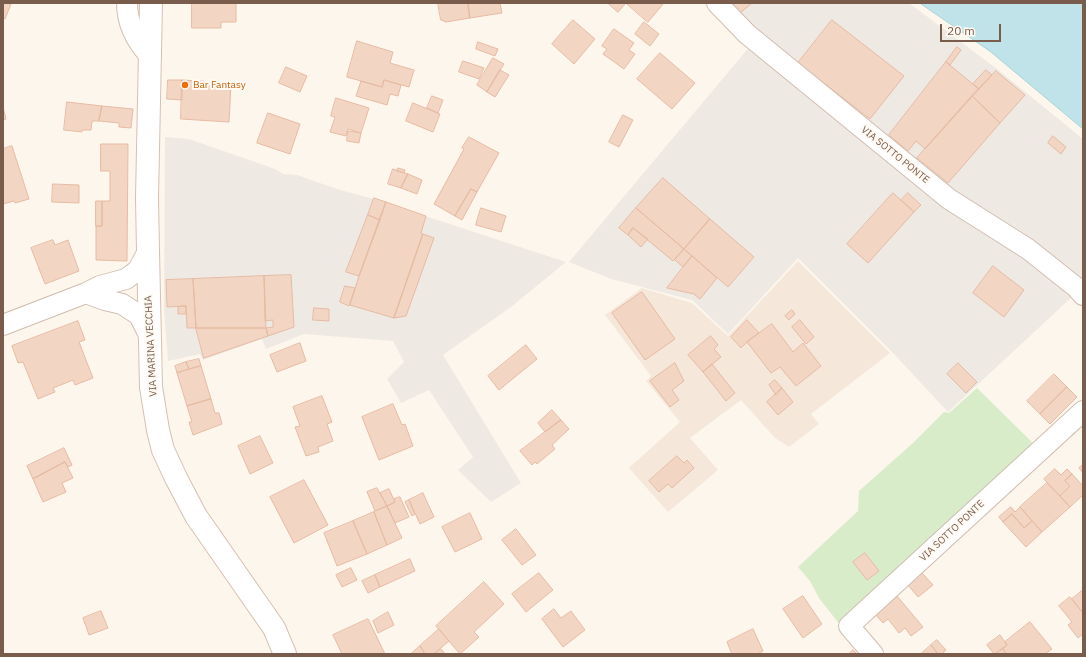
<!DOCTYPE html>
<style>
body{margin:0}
#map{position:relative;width:1086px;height:657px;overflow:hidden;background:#fdf6ec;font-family:"IBM Plex Sans",sans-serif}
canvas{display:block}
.frame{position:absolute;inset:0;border:4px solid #7a5c4d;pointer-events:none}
.scale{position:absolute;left:940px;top:24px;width:61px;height:18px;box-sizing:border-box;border:2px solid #7a5c4d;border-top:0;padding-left:5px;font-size:12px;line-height:14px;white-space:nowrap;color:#7a5c4d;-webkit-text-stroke:3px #fffaf3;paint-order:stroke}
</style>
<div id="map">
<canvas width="1086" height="657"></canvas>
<div class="frame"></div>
<div class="scale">20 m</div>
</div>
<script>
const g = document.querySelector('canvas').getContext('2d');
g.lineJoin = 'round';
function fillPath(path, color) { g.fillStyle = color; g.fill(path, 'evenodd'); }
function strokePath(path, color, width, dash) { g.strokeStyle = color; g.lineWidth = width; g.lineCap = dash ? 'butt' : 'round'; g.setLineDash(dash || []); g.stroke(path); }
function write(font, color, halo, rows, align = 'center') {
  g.font = font + ' "IBM Plex Sans",sans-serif'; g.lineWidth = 4; g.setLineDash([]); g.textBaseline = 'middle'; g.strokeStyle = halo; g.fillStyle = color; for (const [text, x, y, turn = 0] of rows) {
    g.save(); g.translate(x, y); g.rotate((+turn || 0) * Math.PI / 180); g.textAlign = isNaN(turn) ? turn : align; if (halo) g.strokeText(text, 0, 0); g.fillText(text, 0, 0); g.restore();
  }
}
fillPath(new Path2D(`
 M798,261L890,353L811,414L819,424L789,447L775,438L741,400L690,438L718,470L668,512L629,468L680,422L646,381L651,376L605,315L642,288L692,303L728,336Z`), '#f5e8da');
fillPath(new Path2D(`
 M725,3H909L997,69L1083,139V308L1072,297L948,412L894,354L798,258L728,334L692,300L611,279L569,262L761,33L737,15Z
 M165,137L189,139L275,169L283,174L297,175L340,190L370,198L566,262L511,307L443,355L521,483L491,502L458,470L473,457L429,390L401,403L387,379L404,362L393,341L304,334L266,349L262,339L203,360L200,354L168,361L164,308Z`), '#efe9e4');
fillPath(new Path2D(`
 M977,388L1037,447L840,625L819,598L810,581L798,567L858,511L859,491L913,443L944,412L949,413Z`), '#d8ecc9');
const water = new Path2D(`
 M920,3H1083V129L991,52Z`);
fillPath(water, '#bfe3e8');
strokePath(water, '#a5d3da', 1);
const building = new Path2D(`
 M3,3L11,4L5,19L3,18Z
 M192,3H236V22H221V28H192Z
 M438,3H468L470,18L446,22L441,20Z
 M468,3H500L502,13L470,18Z
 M608,3H626L618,12Z
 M626,3H664L648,22Z
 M731,3H752L740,13Z
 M573,20L595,39L574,64L552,44Z
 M832,20L904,76L870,119L798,63Z
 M644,22L659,34L650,46L635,34Z
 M614,29L634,43L629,50L635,54L624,69L603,54L607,49L602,46Z
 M357,41L393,52L390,63L414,70L409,87L384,80L382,87L347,77Z
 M478,42L498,49L495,56L476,49Z
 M957,47L961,50L950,65L946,62Z
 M660,53L695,83L672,109L637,79Z
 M493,58L504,64L487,92L477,85Z
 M463,61L484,68L479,79L459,72Z
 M946,62L979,89L925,149L916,141L908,151L889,135Z
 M286,67L307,76L300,92L279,83Z
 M500,70L509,75L495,97L487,92Z
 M986,70L992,75L979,89L973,84Z
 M996,71L1025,95L1000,123L972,96Z
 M168,80H182V100L167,99Z
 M182,80L231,83L229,122L181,119Z
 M384,80L401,85L398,96L390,94L387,105L356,96L361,81L382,87Z
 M432,96L443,100L438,113L427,108Z
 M972,96L1000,123L948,183L917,158Z
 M336,98L369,108L361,133L348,129L346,136L330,132L335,117L331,116Z
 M67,102L102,106L99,121H92L91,130H82V132L64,130Z
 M413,103L440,114L433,132L406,121Z
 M102,106L133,109L131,128L119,127V123L99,121Z
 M3,107L6,119L3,120Z
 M268,113L300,124L290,154L257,143Z
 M623,115L633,120L619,147L609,142Z
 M348,131L361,133L359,143L347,141Z
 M1053,136L1066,147L1061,154L1048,143Z
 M469,137L499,153L477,192L471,189L455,216L434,204L464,149L462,148Z
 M101,144H128L127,261L96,260V226H102V201H110V171H101Z
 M12,146L29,199L15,203L14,201L3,204V149Z
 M398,168L405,170L404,173L397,171Z
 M393,169L408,174L401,188L388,184Z
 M408,174L422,180L417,194L401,188Z
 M663,178L710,219L684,249L636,208Z
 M53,184L79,185V203L52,202Z
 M471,189L477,192L462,220L455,216Z
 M893,193L914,212L868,263L847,244Z
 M908,193L921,205L914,212L901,200Z
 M374,198L386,202L380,220L368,215Z
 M96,201H102V226H96Z
 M386,202L426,216L421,233L423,234L394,318L350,305L359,276Z
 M481,208L506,216L501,232L476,225Z
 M636,208L684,249L673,261L633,228L628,235L619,228Z
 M368,215L380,220L359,276L346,272Z
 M710,219L754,257L728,287L684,249Z
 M633,228L648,239L641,247L628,235Z
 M423,234L434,238L406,316L394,318Z
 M53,240L55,245L68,240L79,271L45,284L31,248Z
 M684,249L692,256L683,267L675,260Z
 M692,256L717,278L700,299L694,294L667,288Z
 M993,266L1024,290L1004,317L973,293Z
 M291,275L294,327L268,336L266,328L273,327V320L265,321L264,276Z
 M264,276L266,328H196L193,279Z
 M193,279L196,328H187L186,306L167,307L166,280Z
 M345,286L355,288L349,306L340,302Z
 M642,292L675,339L645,360L612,313Z
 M186,306V314H178V307Z
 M314,308L329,309V321L313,320Z
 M792,310L795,314L789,320L785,316Z
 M747,320L759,333L747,342L741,348L731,337Z
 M800,320L814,337L806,344L792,327Z
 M78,321L85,340L79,342L93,378L75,385L73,380L53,388L55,392L38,399L23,362L18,363L12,346Z
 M772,324L793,352L803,343L821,366L796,386L780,367L771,373L747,342Z
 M196,328H266L268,336L204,358Z
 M711,336L718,345L714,349L721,357L703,372L688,355Z
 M300,343L306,361L277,372L270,355Z
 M526,345L537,359L499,390L488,376Z
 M199,359L201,366L189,369L186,362Z
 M186,362L189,369L177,373L175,366Z
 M675,363L684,381L672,390L679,400L670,407L650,381Z
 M958,363L977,382L966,393L947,374Z
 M712,364L735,393L726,401L703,372Z
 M201,366L211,399L187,406L177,373Z
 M1054,374L1067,387L1040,414L1027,401Z
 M775,380L782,388L776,395L769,385Z
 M1067,387L1077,397L1050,424L1040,414Z
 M782,388L793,402L778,415L767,402Z
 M322,396L332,422L327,424L333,441L318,447L319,452L306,456L295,427L300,426L293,407Z
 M211,399L215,413H219L222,424L193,435L189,422H192L187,406Z
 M393,404L402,425L405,424L413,446L379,460L362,417Z
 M552,410L561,420L545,432L538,423Z
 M561,420L569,429L552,445L555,449L537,464L535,462L532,465L520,451Z
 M260,436L273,463L250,474L238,446Z
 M64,448L72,465L68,467L65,462L33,479L27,466Z
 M677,456L684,463L687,460L694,468L672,488L668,484L659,492L649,481Z
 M65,462L73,478L62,483L66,492L43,502L33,479Z
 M1083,465V473L1079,468Z
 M1055,469L1061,475L1067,469L1072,474L1065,481L1070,486L1060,496L1044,479Z
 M1072,474L1083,486V495L1070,507L1060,496L1070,486L1065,481Z
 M304,480L328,525L294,543L270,497Z
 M1047,483L1070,507L1042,532L1020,507Z
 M377,488L387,506L375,511L367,492Z
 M389,489L395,502L387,506L380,493Z
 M423,493L434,517L420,524L409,500Z
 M400,497L409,517L395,523L387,506L395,502L394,499Z
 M409,500L415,514L412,516L405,502Z
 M387,506L402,538L387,545L374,512Z
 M1011,507L1015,512L1020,507L1032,521L1024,528L1012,514L1003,522L999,517Z
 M374,512L387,545L367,554L353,521Z
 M470,513L482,539L455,552L442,527Z
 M1012,514L1024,528L1032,521L1042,532L1026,547L1003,522Z
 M353,521L367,554L337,566L324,533Z
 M516,529L536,555L522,565L502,540Z
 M865,553L879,571L867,580L853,562Z
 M410,559L415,571L380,587L375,575Z
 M351,568L357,580L342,587L336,575Z
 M539,573L553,590L526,612L512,594Z
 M922,573L933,585L918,597L908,585Z
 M375,575L380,587L368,593L362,581Z
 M484,582L504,604L474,632L479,637L460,654L436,626Z
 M1083,590V613L1072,599Z
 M803,596L822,624L803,638L783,609Z
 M897,596L923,627L911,636L905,628L899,633L888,619L883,623L875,614Z
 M1070,597L1083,613V634L1078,638L1068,625L1072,622L1059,606Z
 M554,609L561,618L571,611L585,630L563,647L542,619Z
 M101,611L108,628L89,635L83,618Z
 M388,612L394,625L378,633L373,621Z
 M368,619L385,654H342L333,635Z
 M1030,622L1052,649L1045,654H1006L1003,649L1007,645L1005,642Z
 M439,629L449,641L434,654H425L420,646Z
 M753,629L763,651L757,654H732L727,642Z
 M1000,635L1007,645L994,654L987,645Z
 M937,640L946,650L942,654H938L931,645Z
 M931,645L938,654H921Z
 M420,646L425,654H411Z
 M441,649L445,654H434Z
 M1003,649L1006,654H996Z
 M853,650L857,654H849Z`);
fillPath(building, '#f3d5c3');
strokePath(building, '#e6bba3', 1);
const minor = new Path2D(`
 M127,3C127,24 136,41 150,56
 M717,3L747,34L949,199L1028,249L1077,288L1083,295
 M86,293L105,300L122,304L139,315L149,335
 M3,325L86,293L100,286L126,279L138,270L148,251
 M873,654L849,626L1083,411`);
const secondary = new Path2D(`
 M151,3L147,198L148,251L151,387L158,430L163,450L176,478L196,516L274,628L285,654`);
strokePath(minor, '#d1beb0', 22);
strokePath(secondary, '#d6c0b0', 24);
strokePath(minor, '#fff', 20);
strokePath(secondary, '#fff', 22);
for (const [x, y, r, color] of [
 [185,85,4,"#e8710a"]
]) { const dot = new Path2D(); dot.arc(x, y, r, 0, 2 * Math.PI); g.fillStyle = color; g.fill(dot); strokePath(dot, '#fffaf3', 1.5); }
write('10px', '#c56008', '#fffaf3', [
 ["Bar Fantasy",193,85]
], 'left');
write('10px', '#7a5c4d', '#fffaf3', [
 ["VIA SOTTO PONTE",895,155,39],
 ["VIA MARINA VECCHIA",151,346,-93],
 ["VIA SOTTO PONTE",952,531,-43]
]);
</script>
